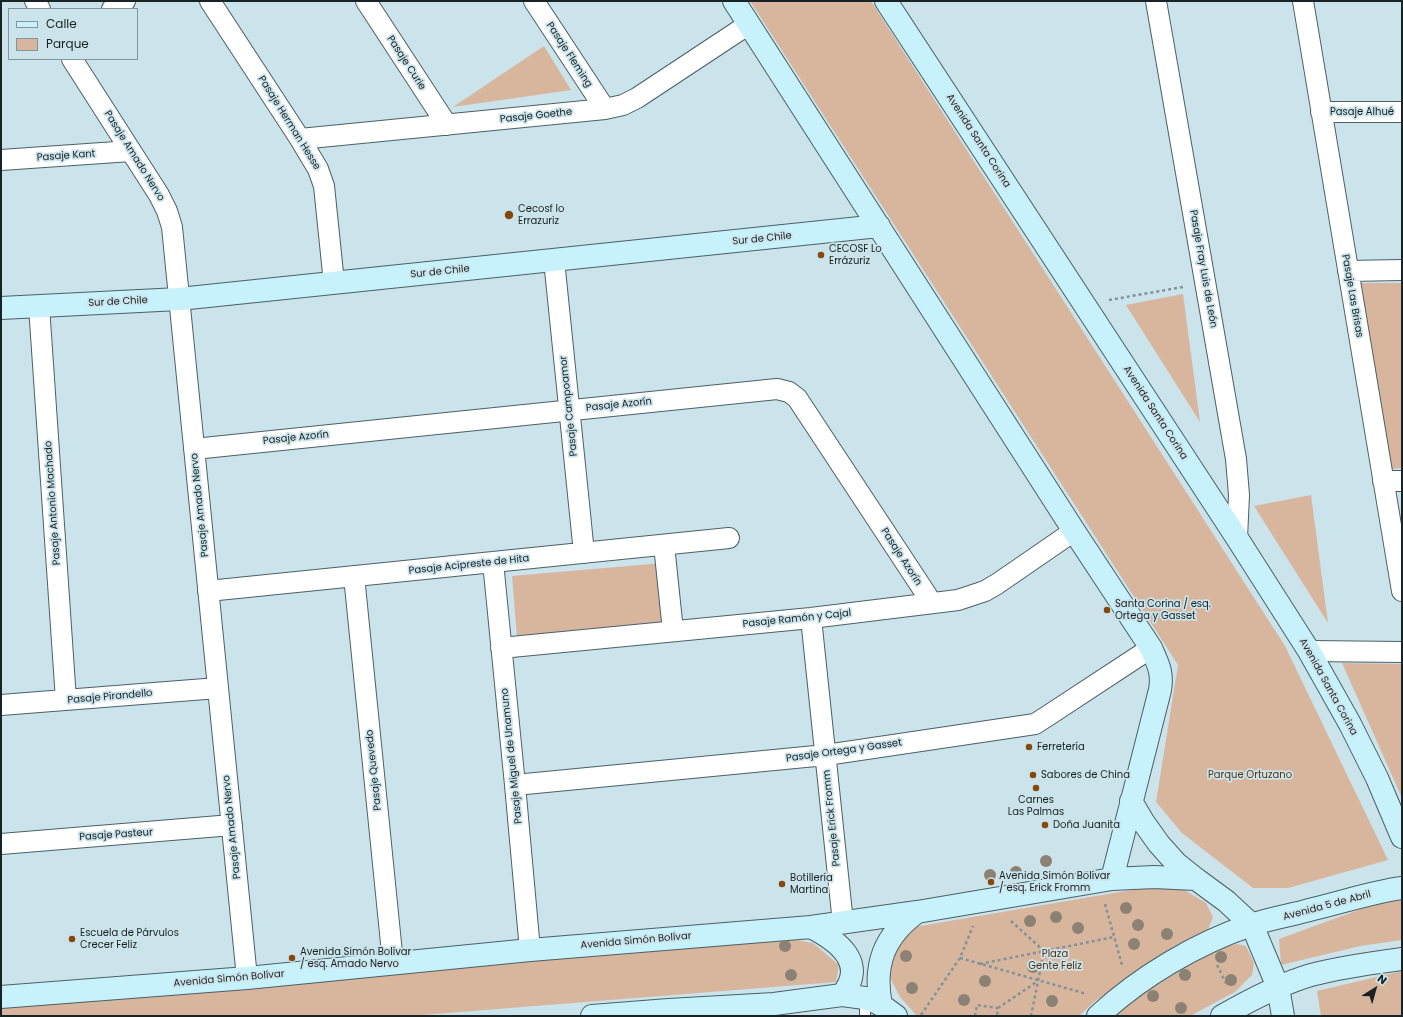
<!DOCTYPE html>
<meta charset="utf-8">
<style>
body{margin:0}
#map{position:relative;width:1403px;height:1017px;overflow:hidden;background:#cbe3ea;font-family:Poppins,sans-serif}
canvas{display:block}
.frame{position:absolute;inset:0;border:2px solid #192224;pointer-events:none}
.legend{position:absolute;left:8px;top:8px;width:130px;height:52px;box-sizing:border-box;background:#cbe3ea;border:1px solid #84969b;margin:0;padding:5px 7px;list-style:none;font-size:12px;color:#192224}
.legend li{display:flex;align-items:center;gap:8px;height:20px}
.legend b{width:20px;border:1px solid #84969b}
.north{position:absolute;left:1355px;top:969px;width:40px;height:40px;-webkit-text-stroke:3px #cbe3ea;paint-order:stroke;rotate:37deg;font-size:11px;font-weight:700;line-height:16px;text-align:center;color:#192224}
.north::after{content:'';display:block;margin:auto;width:14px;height:18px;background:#192224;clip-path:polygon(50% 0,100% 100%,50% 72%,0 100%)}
</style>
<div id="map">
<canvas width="1403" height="1017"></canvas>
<div class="frame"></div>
<ul class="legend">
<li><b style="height:5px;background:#c7f1fb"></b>Calle</li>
<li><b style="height:11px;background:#d8b69d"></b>Parque</li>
</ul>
<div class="north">N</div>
</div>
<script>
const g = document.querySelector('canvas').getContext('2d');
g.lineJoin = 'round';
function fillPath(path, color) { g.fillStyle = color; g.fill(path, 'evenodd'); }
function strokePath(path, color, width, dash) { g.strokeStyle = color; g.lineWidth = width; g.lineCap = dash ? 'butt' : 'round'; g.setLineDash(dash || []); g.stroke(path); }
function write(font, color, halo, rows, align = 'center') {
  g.font = font + ' Poppins,sans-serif'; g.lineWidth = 3.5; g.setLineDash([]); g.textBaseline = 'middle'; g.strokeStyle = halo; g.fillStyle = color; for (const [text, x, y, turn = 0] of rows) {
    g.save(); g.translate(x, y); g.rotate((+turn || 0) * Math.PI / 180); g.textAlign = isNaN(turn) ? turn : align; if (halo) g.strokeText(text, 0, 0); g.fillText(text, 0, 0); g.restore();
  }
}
fillPath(new Path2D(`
 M750,1H871L1285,646L1388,860L1288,888H1253L1182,833L1156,802L1178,665Z
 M544,46L571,90L453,107Z
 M1359,283H1402V468L1392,469Z
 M1183,294L1200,422L1126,305Z
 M1311,495L1328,623L1254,506Z
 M663,563L669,624L517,637L512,576Z
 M1342,663L1402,664V798Z
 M1155,886L1181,888L1206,903L1213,917L1208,930L1194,936L1095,1001L1079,1016H917L900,997L890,978L892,952L914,927Z
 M1402,894V940L1360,946L1281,965L1279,939Z
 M791,939L813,943L839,965L836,982L410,1016H1V1005Z
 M1236,944L1246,946L1254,963L1252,975L1235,992L1190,1016H1116L1135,999L1209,952Z
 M1402,971V1016H1321L1317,991Z`), '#d8b69d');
const lane = new Path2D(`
 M865,998V1016`);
const street = new Path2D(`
 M35,1L40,9
 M210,1L300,139L318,169L324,186L334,283
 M366,1L447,125
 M534,1L605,109
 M1156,1L1236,459L1239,495L1237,538
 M1303,1L1402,591
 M112,9L125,1
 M72,59L159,195L167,211L172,227L247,978
 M1321,112H1402
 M300,139L605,109L623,105L637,98L749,24
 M1,160L131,151
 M554,260L584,553
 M1348,271L1402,270
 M39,306L66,700
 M194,449L777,389L789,392L797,398L932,603
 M1383,481H1402
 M664,545L673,631
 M493,562L515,785L530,950
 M354,576L393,963
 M208,591L729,538
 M811,618L843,923
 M501,648L811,618L958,600L985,591L997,584L1074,531
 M1309,651L1402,652
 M1,705L218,688
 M515,785L826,755L1035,724L1049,715L1151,648
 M1,844L232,825`);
const secondary = new Path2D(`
 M734,1L1074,531L1151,648C1158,664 1163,672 1160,690L1112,879
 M886,1L1237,538L1309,651L1350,724L1377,778L1402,837
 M1,308L179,299L879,226
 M1131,801L1144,823L1159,844L1176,863L1196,879L1226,901L1252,925L1278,987L1283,1016
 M811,927C838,941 868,963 842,995
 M1,997L247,978L530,950L811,927L917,912L1112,879L1154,877L1196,879
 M881,1005C873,965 884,936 917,912
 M592,1016L669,1010L774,1004L842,995L865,998L873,1001L881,1005L896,1016
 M1098,1016C1140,977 1197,943 1251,925C1271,918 1293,915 1313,909C1343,902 1372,892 1402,888
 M1222,1016C1250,1000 1280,984 1311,975C1341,967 1372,963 1402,959`);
strokePath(lane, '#4b6066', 12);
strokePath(street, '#4b6066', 22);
strokePath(secondary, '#4b6066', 24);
strokePath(new Path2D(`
 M1109,300L1183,287
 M1105,904L1122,965
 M1011,921L1044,951L1031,1016
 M960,958L1087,994
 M980,964L1114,937
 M1217,965L1227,985
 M998,1008L1038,981
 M921,1015L960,958L973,926
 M975,1016L977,1005L998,1008L997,1016`), '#819398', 2.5, [3, 3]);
strokePath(lane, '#fff', 10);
strokePath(street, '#fff', 20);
strokePath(secondary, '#c7f1fb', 22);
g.fillStyle = '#8c8274';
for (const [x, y] of [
 [1046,861],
 [1016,872],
 [990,875],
 [1126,908],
 [1056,917],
 [1030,921],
 [1138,925],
 [1078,928],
 [1167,934],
 [1134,944],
 [785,946],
 [906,956],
 [1221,957],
 [1033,967],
 [791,975],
 [1185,975],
 [1231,980],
 [985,981],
 [912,988],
 [1153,996],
 [964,1000],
 [1052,1001],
 [1181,1008]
]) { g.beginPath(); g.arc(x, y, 6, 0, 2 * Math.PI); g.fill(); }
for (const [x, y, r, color] of [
 [509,215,5,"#86480a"],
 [821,255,4,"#86480a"],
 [1107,610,4,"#86480a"],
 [1029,747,4,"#86480a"],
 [1033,775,4,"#86480a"],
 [1036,788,4,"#86480a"],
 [1045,825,4,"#86480a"],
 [991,882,4,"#86480a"],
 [782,884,4,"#86480a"],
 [72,939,4,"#86480a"],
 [292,958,4,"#86480a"]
]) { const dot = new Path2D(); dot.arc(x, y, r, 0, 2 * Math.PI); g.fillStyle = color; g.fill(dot); strokePath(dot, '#cbe3ea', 1.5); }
write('10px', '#192224', '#cbe3ea', [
 ["Pasaje Fleming",569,55,57],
 ["Pasaje Curie",406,63,57],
 ["Pasaje Alhué",1362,112],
 ["Pasaje Goethe",536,116,-6],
 ["Pasaje Herman Hesse",289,123,58],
 ["Avenida Santa Corina",978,141,57],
 ["Pasaje Kant",66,156,-4],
 ["Pasaje Amado Nervo",134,156,58],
 ["Sur de Chile",762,239,-6],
 ["Pasaje Fray Luis de León",1203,269,80],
 ["Sur de Chile",440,272,-6],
 ["Pasaje Las Brisas",1352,296,80],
 ["Sur de Chile",118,302,-3],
 ["Pasaje Azorín",619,405,-6],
 ["Pasaje Campoamor",569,406,-96],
 ["Avenida Santa Corina",1155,413,57],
 ["Pasaje Azorín",296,438,-6],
 ["Pasaje Antonio Machado",53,503,-94],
 ["Pasaje Amado Nervo",200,505,-96],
 ["Pasaje Azorín",901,557,57],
 ["Pasaje Acipreste de Hita",469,565,-6],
 ["Pasaje Ramón y Cajal",797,619,-6],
 ["Avenida Santa Corina",1328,687,61],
 ["Pasaje Pirandello",110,697,-5],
 ["Pasaje Ortega y Gasset",844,751,-8],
 ["Pasaje Miguel de Unamuno",512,756,-96],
 ["Pasaje Quevedo",374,770,-96],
 ["Pasaje Erick Fromm",832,818,-96],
 ["Pasaje Amado Nervo",232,827,-96],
 ["Pasaje Pasteur",116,835,-4],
 ["Avenida 5 de Abril",1327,906,-15],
 ["Avenida Simón Bolívar",636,941,-5],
 ["Avenida Simón Bolívar",229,979,-5]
]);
write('10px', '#192224', '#cbe3ea', [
 ["Cecosf lo",518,209],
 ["Errazuriz",518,221],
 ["CECOSF Lo",829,249],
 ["Errázuriz",829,261],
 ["Santa Corina / esq.",1115,604],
 ["Ortega y Gasset",1115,616],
 ["Ferretería",1037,747],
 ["Sabores de China",1041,775],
 ["Carnes",1036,800,"center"],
 ["Las Palmas",1036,812,"center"],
 ["Doña Juanita",1053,825],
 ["Avenida Simón Bolívar",999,876],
 ["/ esq. Erick Fromm",999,888],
 ["Botillería",790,878],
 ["Martina",790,890],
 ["Escuela de Párvulos",80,933],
 ["Crecer Feliz",80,945],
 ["Avenida Simón Bolívar",300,952],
 ["/ esq. Amado Nervo",300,964]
], 'left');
write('10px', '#593314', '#cbe3ea', [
 ["Parque Ortuzano",1250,775],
 ["Plaza",1055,954],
 ["Gente Feliz",1055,966]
]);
</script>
